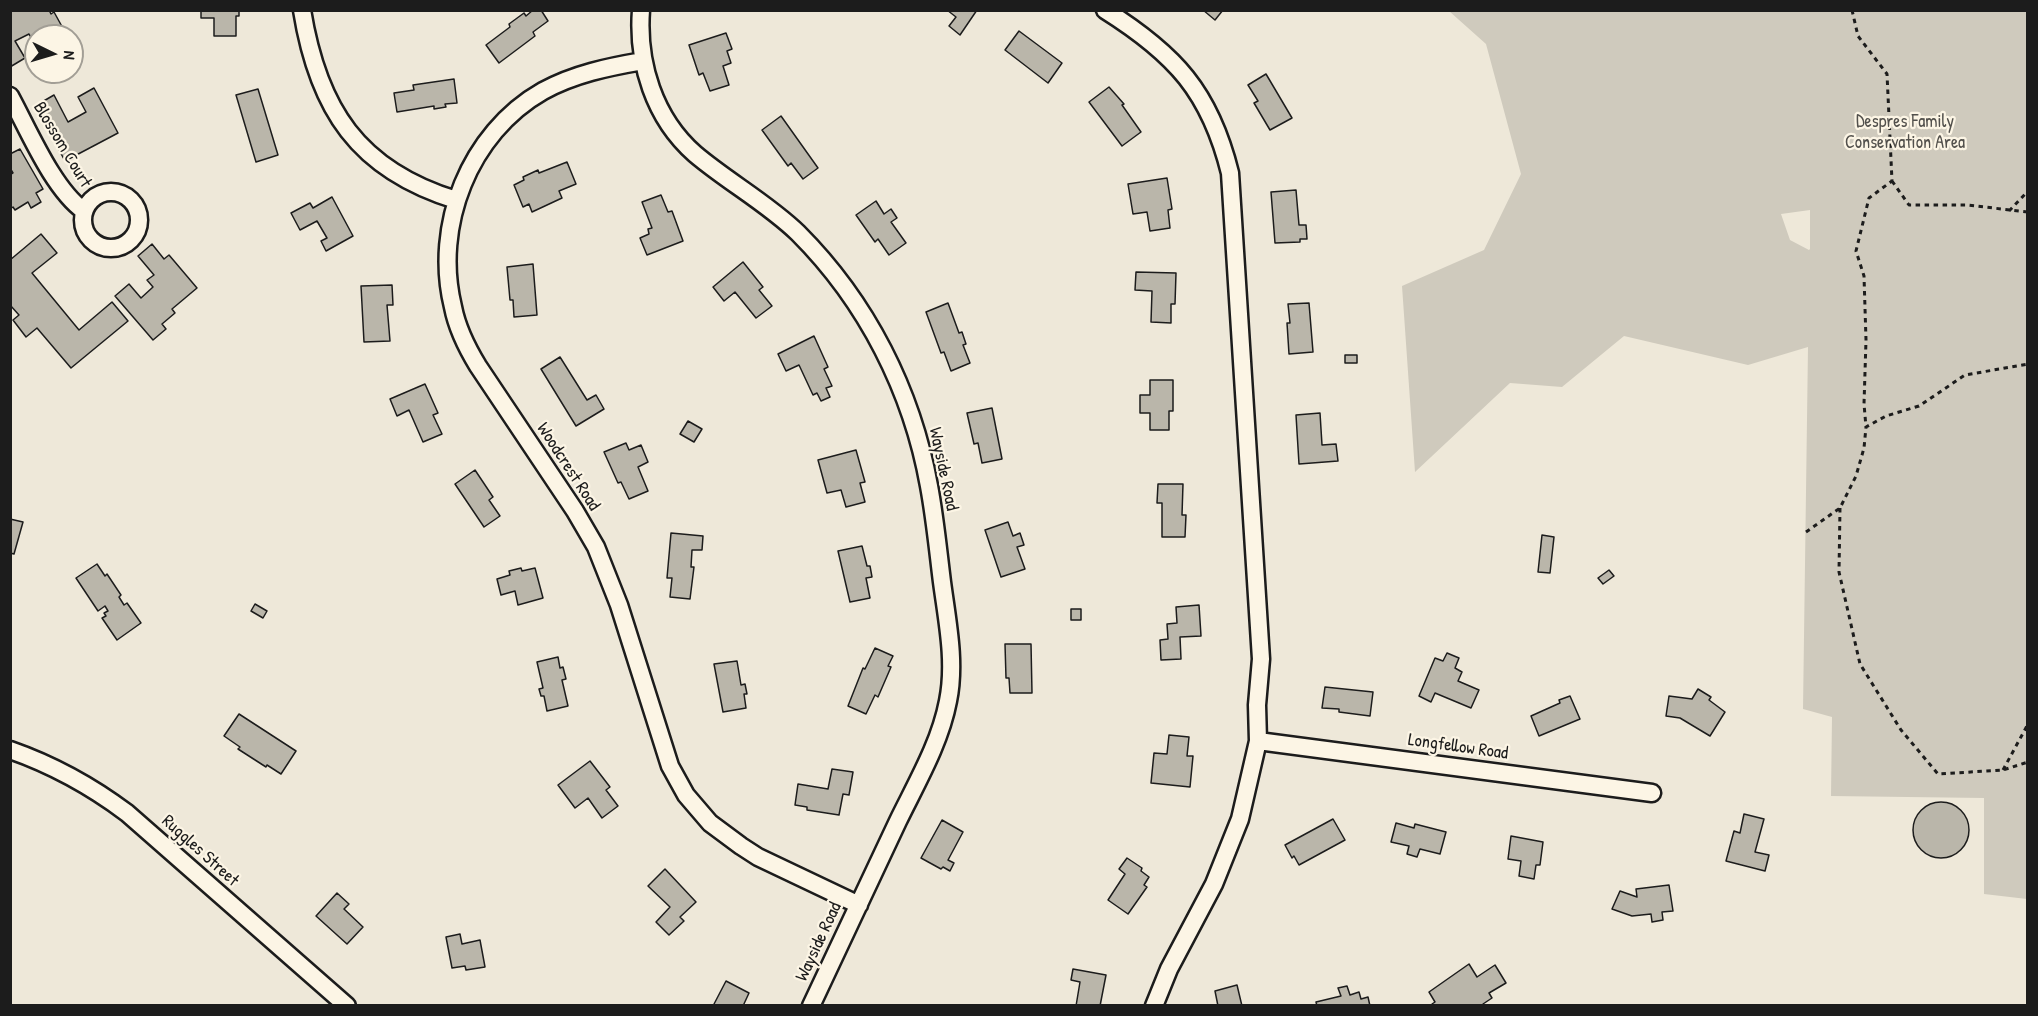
<!DOCTYPE html>
<style>
body{margin:0}
#map{position:relative;width:2038px;height:1016px;overflow:hidden;background:#eee8d9;font-family:"Patrick Hand",sans-serif}
canvas{display:block}
.frame{position:absolute;inset:0;border:12px solid #1c1c1c;pointer-events:none}
.north{position:absolute;left:24px;top:24px;width:60px;height:60px;box-sizing:border-box;background:#fcf5e5;border:2px solid #a29e95;border-radius:50%;rotate:95deg;font-size:16px;font-weight:700;line-height:24px;text-align:center;color:#1c1c1c}
.north::after{content:'';display:block;margin:auto;width:21px;height:27px;background:#1c1c1c;clip-path:polygon(50% 0,100% 100%,50% 72%,0 100%)}
</style>
<div id="map">
<canvas width="2038" height="1016"></canvas>
<div class="frame"></div>
<div class="north">N</div>
</div>
<script>
const g = document.querySelector('canvas').getContext('2d');
g.lineJoin = 'round';
function fillPath(path, color) { g.fillStyle = color; g.fill(path, 'evenodd'); }
function strokePath(path, color, width, dash) { g.strokeStyle = color; g.lineWidth = width; g.lineCap = dash ? 'butt' : 'round'; g.setLineDash(dash || []); g.stroke(path); }
function write(font, color, halo, rows, align = 'center') {
  g.font = font + ' "Patrick Hand",sans-serif'; g.lineWidth = 4.5; g.setLineDash([]); g.textBaseline = 'middle'; g.strokeStyle = halo; g.fillStyle = color; for (const [text, x, y, turn = 0] of rows) {
    g.save(); g.translate(x, y); g.rotate((+turn || 0) * Math.PI / 180); g.textAlign = isNaN(turn) ? turn : align; if (halo) g.strokeText(text, 0, 0); g.fillText(text, 0, 0); g.restore();
  }
}
fillPath(new Path2D(`
 M1449,11H2027V899L1984,894V798L1831,796L1832,717L1803,709L1808,347L1748,365L1624,336L1562,387L1510,383L1415,472L1402,286L1484,250L1521,174L1486,44ZM1810,210V249L1809,250L1790,240L1781,214Z`), '#cfcabd');
const building = new Path2D(`
 M10,10H49L51,14L54,12L65,32L60,35L61,36H36V42L34,43L29,34L15,41L25,58L10,67Z
 M201,10H239V16H236V36H214V18H201Z
 M533,10H541L548,21L533,32L535,36L499,63L486,45L510,27L509,24L524,13L526,16Z
 M947,10H977L960,35L949,26L956,17Z
 M1203,10H1223L1215,20Z
 M1019,31L1062,63L1048,83L1005,50Z
 M726,33L732,49L727,51L731,63L723,66L729,85L710,91L703,73L699,75L689,45Z
 M1266,74L1292,118L1270,130L1254,103L1258,101L1248,85Z
 M454,79L457,103L445,104L446,107L434,109V106L397,112L394,93L414,90L413,85Z
 M1109,87L1124,104L1122,105L1141,132L1122,146L1089,102Z
 M94,88L118,133L65,161L35,106L54,95L68,122L86,112L78,97Z
 M258,89L278,155L256,162L236,95Z
 M781,116L818,168L803,179L791,163L788,166L762,130Z
 M20,149L43,189L36,193L41,202L31,208L28,202L15,210L13,207L10,209V175L13,173L10,168V154Z
 M567,162L576,184L559,191L562,198L532,212L529,204L523,207L514,185L524,180L523,177L538,170L539,173Z
 M1167,178L1172,209L1168,210L1170,228L1150,231L1147,212L1133,214L1128,184Z
 M1296,190L1299,225H1306L1307,239H1300V242L1275,243L1271,192Z
 M661,195L668,212L672,211L683,241L647,255L640,238L649,234L648,229L652,228L642,202Z
 M332,197L353,236L326,251L321,241L327,238L317,221L300,230L291,213L310,203L313,208Z
 M876,201L884,214L891,209L897,218L891,222L906,243L889,255L878,239L875,242L856,215Z
 M41,234L57,253L32,273L79,330L112,302L128,321L71,368L37,328L26,337L13,320L19,315L10,305V260Z
 M152,244L164,259L169,255L197,288L172,309L175,313L162,324L166,329L153,340L115,296L129,284L141,298L153,287L147,280L154,275L138,256Z
 M743,262L763,287L759,290L772,306L756,318L735,292L724,301L713,287Z
 M533,264L537,315L514,317L513,300H510L507,267Z
 M1136,272L1176,273L1175,304H1171V323L1151,322L1152,291L1135,290Z
 M392,285L393,305H387L390,341L364,342L361,286Z
 M948,303L959,333L962,332L966,344L963,345L970,363L951,371L944,352L941,353L926,312Z
 M1309,303L1313,352L1289,354L1287,323H1290L1288,304Z
 M814,336L828,367L824,369L832,386L826,388L830,397L821,401L817,393L813,395L799,365L786,371L778,354Z
 M1345,355H1357V363H1345Z
 M560,357L587,400L596,395L604,409L576,426L541,369Z
 M1150,380H1173V411H1169V430H1150V413H1140V395H1150Z
 M425,384L438,413L433,415L442,434L423,442L409,410L397,416L390,399Z
 M992,408L1002,459L982,463L978,443L974,444L967,413Z
 M1320,413L1322,445L1336,444L1338,461L1299,464L1296,415Z
 M688,421L702,429L694,442L680,434Z
 M626,443L629,450L641,445L648,462L638,467L648,491L629,499L621,482L618,483L604,452Z
 M856,450L865,482L860,483L865,502L846,507L841,490L827,493L818,460Z
 M475,470L493,497L489,500L500,516L484,527L455,484Z
 M1158,484H1183L1182,515H1186L1185,537H1162V503H1157Z
 M10,519L23,522L14,554L10,553Z
 M1008,522L1013,536L1020,533L1024,545L1017,547L1025,569L1001,577L985,530Z
 M671,533L703,536L702,550H692L691,567H694L690,599L670,597L672,578H667Z
 M1542,535L1554,537L1550,573L1538,572Z
 M862,546L867,566H870L872,577L866,578L870,598L850,602L838,551Z
 M97,564L105,576L107,574L121,595L119,597L124,605L127,603L141,623L117,640L102,618L106,616L104,613L108,611L105,606L98,611L76,578Z
 M521,568L522,571L535,568L543,598L518,605L515,591L501,595L497,579L510,575L509,571Z
 M1609,570L1614,576L1603,584L1598,578Z
 M255,604L267,611L263,618L251,611Z
 M1199,605L1201,636L1180,637L1181,659L1161,660L1160,640L1168,639L1167,624L1177,623L1176,607Z
 M1071,609H1081V620H1071Z
 M1005,644H1031L1032,693H1010L1009,678H1006Z
 M875,648L893,656L888,666L891,667L878,697L875,695L866,714L848,706L863,668L865,669Z
 M1447,653L1459,658L1455,668L1462,672L1458,681L1479,690L1471,708L1435,693L1431,702L1419,696L1435,658L1443,661Z
 M558,657L560,668L563,667L566,679L562,680L568,706L547,711L544,696H541L539,689L543,688L537,662Z
 M737,661L741,685L745,684L747,694H744L746,708L723,712L714,664Z
 M1325,687L1373,692L1370,716L1339,712V709L1322,708Z
 M1698,689L1711,697L1709,700L1725,712L1710,736L1680,718L1666,716L1669,696L1692,699Z
 M1570,696L1580,719L1539,736L1531,716L1560,703L1559,700Z
 M239,714L296,751L281,774L267,765L266,767L238,749L240,747L224,736Z
 M1169,735L1189,737L1187,756H1193L1190,787L1151,783L1154,753L1167,754Z
 M590,761L610,787L606,790L618,806L602,818L588,798L575,808L558,785Z
 M832,769L853,772L849,795L843,794L839,815L807,810V807L795,805L798,784L828,789Z
 M1913 830a28 28 0 1 1 56 0a28 28 0 1 1-56 0Z
 M1744,814L1764,819L1755,852L1769,855L1765,871L1726,861L1734,831L1740,833Z
 M1333,819L1345,840L1299,865L1294,856L1292,858L1285,845Z
 M942,820L963,832L948,860L954,863L950,871L943,867L941,869L921,858Z
 M1396,823L1414,828L1415,824L1446,832L1440,854L1420,849L1417,857L1407,854L1409,846L1391,842Z
 M1511,836L1543,842L1540,865H1536L1534,879L1519,876L1521,861L1508,859Z
 M1127,858L1142,868L1141,871L1149,877L1144,885L1147,887L1128,914L1108,900L1125,874L1119,869Z
 M665,869L696,902L680,917L684,921L669,935L656,922L670,907L648,886Z
 M1669,885L1673,911L1662,912L1663,920L1652,922L1651,914L1632,916L1612,909L1620,891L1637,897L1636,889Z
 M337,893L349,904L344,909L363,927L347,944L316,916Z
 M460,934L462,944L480,940L485,967L466,970L465,966L452,968L446,937Z
 M1469,964L1477,977L1495,965L1506,983L1489,993L1492,998L1483,1004L1484,1006H1433L1432,1004L1435,1002L1429,992Z
 M1073,969L1106,975L1100,1006H1076L1080,982L1071,980Z
 M726,981L749,993L743,1006H713Z
 M1237,985L1242,1006H1218L1215,991Z
 M1347,986L1350,995L1359,992L1361,999L1368,997L1370,1006H1317L1316,1002L1341,996L1338,988Z`);
fillPath(building, '#bab6aa');
strokePath(building, '#1c1c1c', 1.5);
const minor = new Path2D(`
 M302,10C318,109 358,170 456,200
 M641,10C637,63 654,118 695,154C728,182 767,203 798,233C867,302 912,391 929,486C935,518 938,550 942,582C947,620 956,662 948,701C940,743 917,782 898,821C869,882 840,944 811,1006
 M1105,10C1175,54 1210,92 1230,173L1261,659L1257,705L1258,741L1240,819L1214,884L1169,969L1154,1006
 M643,61C608,67 574,74 543,91C469,133 433,226 453,307C457,328 467,348 478,366L575,511L596,547L619,605L670,766L686,795L710,823L741,846L758,857L859,905
 M10,96C29,131 53,189 84,211
 M83 220a28 28 0 1 1 56 0a28 28 0 1 1-56 0Z
 M1258,741L1652,793
 M10,750C53,765 91,786 127,813L347,1006`);
strokePath(minor, '#1c1c1c', 21);
strokePath(new Path2D(`
 M1852,10L1858,36L1887,74L1892,181L1869,198L1856,251L1864,276L1866,340L1864,404L1866,427L1886,416L1919,406L1965,375L2028,364
 M1892,181L1909,205H1967L2028,212
 M2009,211L2028,191
 M1840,508L1839,572L1860,664L1901,730L1938,774L2003,770L2028,762
 M1806,532L1840,508L1856,476L1864,448L1866,427
 M2003,770L2028,724`), '#1c1c1c', 3, [4.5, 4.5]);
strokePath(minor, '#fcf5e5', 16);
write('18px', '#52504c', '#fcf5e5', [
 ["Despres Family",1905,122],
 ["Conservation Area",1905,143]
]);
write('18px', '#1c1c1c', '#fcf5e5', [
 ["Blossom Court",62,145,59],
 ["Woodcrest Road",568,467,57],
 ["Wayside Road",943,469,78],
 ["Longfellow Road",1458,747,8],
 ["Ruggles Street",200,851,42],
 ["Wayside Road",819,942,-65]
]);
</script>
